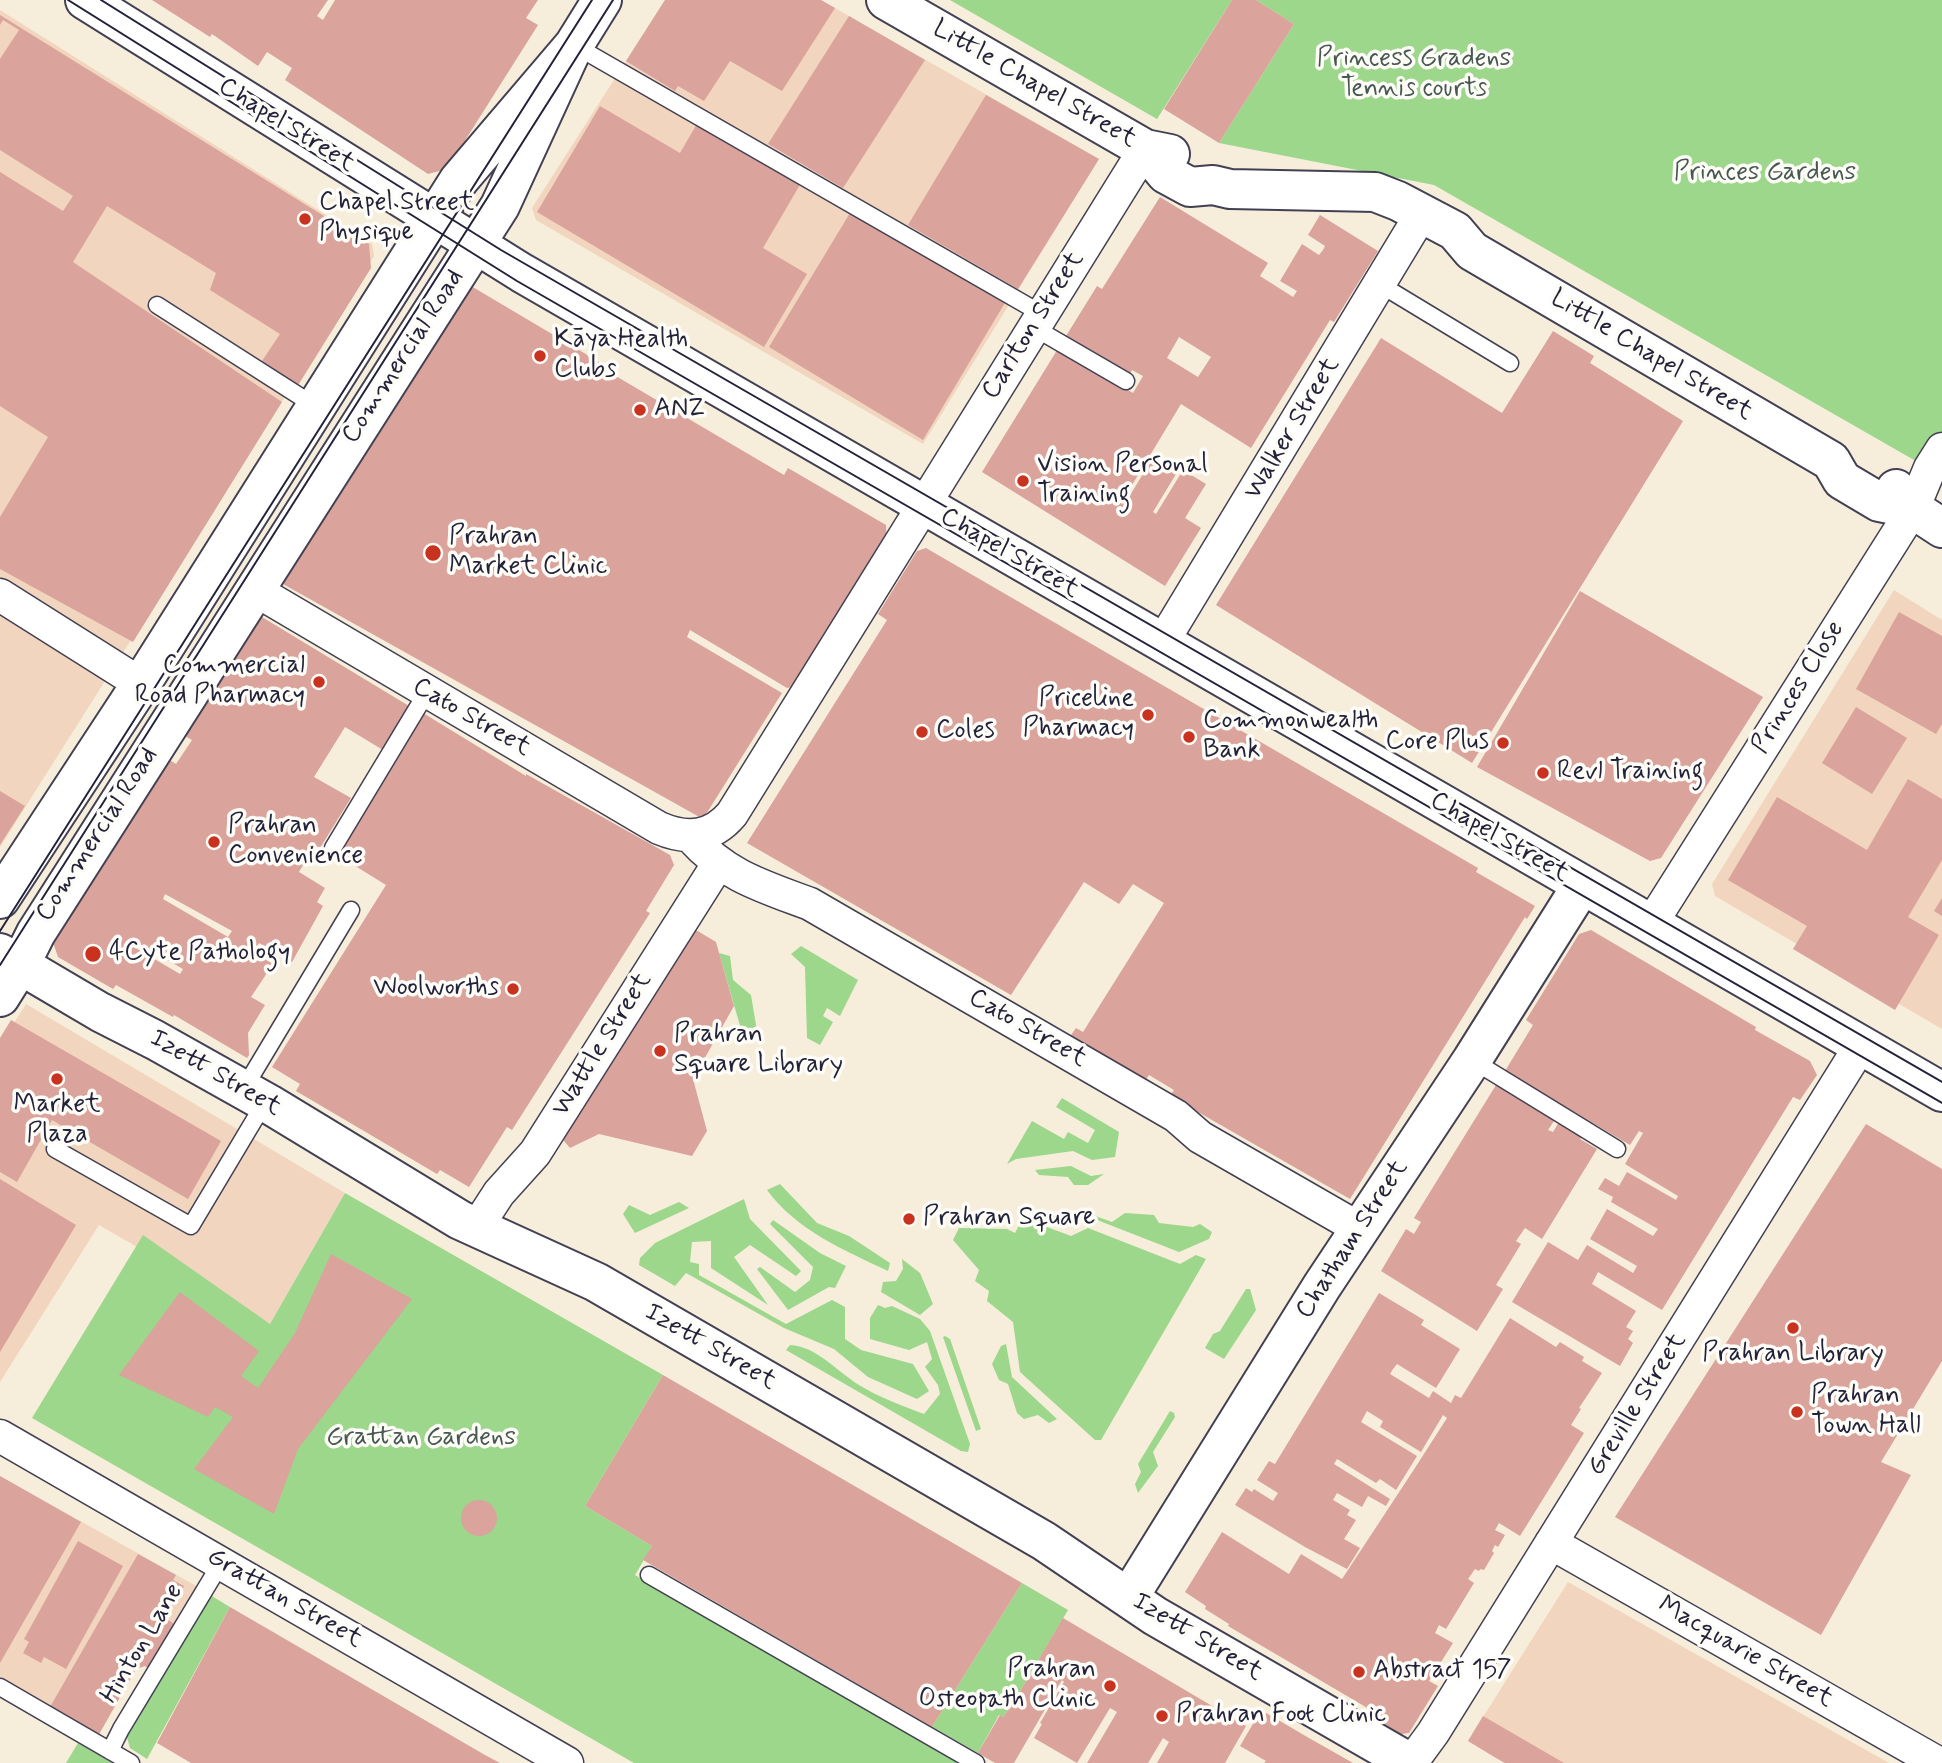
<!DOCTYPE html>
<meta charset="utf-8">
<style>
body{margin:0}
canvas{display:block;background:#f6eddb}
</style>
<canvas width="1942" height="1763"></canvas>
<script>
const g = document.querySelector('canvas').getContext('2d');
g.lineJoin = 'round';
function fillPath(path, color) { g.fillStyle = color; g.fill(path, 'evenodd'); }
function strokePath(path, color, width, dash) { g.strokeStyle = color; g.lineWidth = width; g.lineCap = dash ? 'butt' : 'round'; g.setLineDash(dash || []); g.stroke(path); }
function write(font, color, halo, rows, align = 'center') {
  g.font = font + ' Mynerve,sans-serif'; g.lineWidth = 7; g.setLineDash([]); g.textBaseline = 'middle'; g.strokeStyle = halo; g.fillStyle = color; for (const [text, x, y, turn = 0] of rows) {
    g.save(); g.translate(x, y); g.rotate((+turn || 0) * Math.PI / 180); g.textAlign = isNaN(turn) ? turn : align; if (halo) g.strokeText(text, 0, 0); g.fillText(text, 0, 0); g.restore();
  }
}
fillPath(new Path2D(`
 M665,0H821L1099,159L923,444L536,220L532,208Z
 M0,10L372,244L374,256L0,847Z
 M1894,590L1942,620V1029L1715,896L1712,884Z
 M26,1004L345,1193L270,1324L99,1225L0,1382V1045Z
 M0,1476L198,1587L150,1669L144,1666L136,1669L98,1736L0,1677Z
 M1568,1582L1889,1763H1505L1468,1741Z`), '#f2d5be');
fillPath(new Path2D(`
 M950,0H1232L1157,119Z
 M1256,0H1942V476L1434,185L1219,143L1294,24Z
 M801,946L858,980L840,1016L827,1008L823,1016L833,1022L820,1045L807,1038L805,967L791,954Z
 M719,953L730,956L733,980L751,995L757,1031L743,1036Z
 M1062,1098L1119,1132L1115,1157L1092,1160L1073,1151L1016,1159L1007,1164L1032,1121L1064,1139L1068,1132L1088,1143L1095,1130L1056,1107Z
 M1071,1166L1091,1176L1104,1174L1088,1185H1074L1068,1177L1039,1175L1035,1170Z
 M780,1184L817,1223L849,1236L890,1263L888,1271C844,1250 796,1230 767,1190Z
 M345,1193L663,1375L585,1506L652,1546L635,1575L962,1763H634L32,1418L143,1235L270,1324Z
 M744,1199L750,1219L801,1271L796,1276L750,1245L734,1257L768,1305L711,1268V1241L692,1242L690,1262L699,1264V1275L786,1324L832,1300L845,1307V1339L861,1350L913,1364L929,1391L917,1399L868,1377L834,1349L784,1328L686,1273L675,1286L639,1265L640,1258L655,1243Z
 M679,1202L689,1208L635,1233L623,1214L629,1205L650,1215Z
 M1125,1213L1154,1215L1159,1223L1193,1227L1200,1224L1212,1232L1209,1239L1179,1252L1087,1216L1090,1214L1112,1222Z
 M1023,1218L1071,1236L1088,1228L1180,1264L1196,1255L1206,1259L1101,1440H1095L1020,1372L1013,1322L987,1301L989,1291L975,1281L979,1270L953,1240L959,1228L1007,1229L1015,1233Z
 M773,1220L820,1253L846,1266L835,1288L829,1287L788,1310L757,1269L760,1267L795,1292L810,1280L813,1267L770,1224Z
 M902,1259L920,1273L933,1304L920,1315L881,1292L883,1282L896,1281L903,1269Z
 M1246,1289H1250L1256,1310L1224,1359L1205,1348L1213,1334L1220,1331Z
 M878,1305L885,1308L892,1306L920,1319L930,1331L970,1444L968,1452L961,1451L786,1350L790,1345C816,1346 838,1372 859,1385C878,1397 903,1406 924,1414L940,1394L938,1385L925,1367L932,1359L927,1342L909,1350L870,1339V1318Z
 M945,1336L950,1339L981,1429L976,1431L943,1337Z
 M1006,1344L1012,1377L1057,1419L1049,1423L1038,1415L1024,1419L1017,1413L1008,1384L999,1380L992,1364L1001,1346Z
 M1170,1411L1174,1413L1175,1417L1153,1452L1158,1466L1138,1493L1135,1484L1141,1472L1138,1464Z
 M1022,1583L1068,1610L1012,1705L1003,1717L999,1715L978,1753L932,1727Z
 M210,1595L230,1607L147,1759L130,1748L125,1730Z
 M78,1743L112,1763H66Z`), '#9cd78b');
fillPath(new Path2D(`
 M152,0H328L317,16L323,20L335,0H538L526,18L538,25L447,169L428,174L285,80L292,68L267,52L258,66L212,34L210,37Z
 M665,0H821L835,8L782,91L730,61L704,101L678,86L675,91L626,61Z
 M1232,0H1256L1294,24L1219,143L1164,109Z
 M0,15L369,244L371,268L297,387L260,364L280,334L210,290L216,273L107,206L73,262L282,402L133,642L0,569V517L48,437L0,406V172L63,211L73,196L0,150V59L19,30L3,20L0,25Z
 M849,16L925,60L843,188L768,144Z
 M986,95L1099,159L1018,289L908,225Z
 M600,106L680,153L698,122L801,183L763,248L807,274L764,347L537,212Z
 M1160,197L1268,263L1260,276L1293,297L1297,291L1280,281L1302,244L1319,255L1323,250L1325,246L1308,235L1320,215L1378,251L1334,322L1330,320L1251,448L1181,404L1126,495L1129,497L1152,459L1176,474L1153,512L1156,514L1183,470L1206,484L1185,518L1201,528L1165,586L982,472L1059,347L1133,393L1143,376L1132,370L1129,375L1066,336L1097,286L1102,289ZM1179,337L1211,357L1198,377L1167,358Z
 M853,208L1006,301L923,440L769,347Z
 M471,286L611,369L609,372L784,475L788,468L886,525L887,547L792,687L787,688L690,630L687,637L782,693L703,819L283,584Z
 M1553,331L1594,356L1590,363L1683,421L1472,763L1216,605L1381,338L1502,413Z
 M926,548L1478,868L1476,872L1535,906L1527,919L1525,917L1350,1199L1170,1096L1174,1090L1149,1075L1145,1081L1069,1038L1076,1028L1083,1032L1164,903L1133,884L1119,904L1084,882L1011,995L747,843L887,620L878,614L917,551Z
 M1580,591L1763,697L1661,858L1650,861L1477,767Z
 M1899,612L1942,636V724L1936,734L1856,689Z
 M257,614L409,706L383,750L345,727L314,777L351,798L320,848L315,845L299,872L325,888L317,902L323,906L292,962L259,943L254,952L273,964L251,997L265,1005L248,1033L249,1055L247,1058L174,1015L173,1017L116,985L113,989L58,957L50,933L165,757L176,764L192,740L180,733ZM165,894L232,931L228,937L163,899ZM136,942L183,969L180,974L134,947Z
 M1856,707L1907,738L1872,794L1822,763Z
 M423,713L526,776V774L670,855L674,865L646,911L650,913L512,1130L507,1127L469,1187L440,1170L437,1174L296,1091L300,1084L272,1067L386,885L336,854Z
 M1908,779L1942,799V860L1908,917L1939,935L1895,1010L1793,949L1807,926L1728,880L1777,797L1867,850Z
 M0,791L25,806L0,845Z
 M1942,898V916L1934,911Z
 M691,927L716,942L734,1006L693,1079L707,1131L692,1156L599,1134L570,1148L559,1135Z
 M1591,930L1756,1027L1755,1030L1810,1061L1817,1075L1800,1100L1793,1097L1662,1310L1598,1272L1592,1284L1636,1311L1626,1327L1633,1331L1628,1339L1633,1343L1620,1366L1512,1302L1548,1242L1578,1260L1587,1245L1633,1273L1637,1266L1590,1239L1607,1209L1653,1236L1658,1229L1611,1202L1613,1197L1598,1189L1605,1178L1619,1186L1627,1172L1676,1200L1678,1196L1625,1164L1643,1133L1639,1131L1630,1145L1505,1071L1533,1025L1526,1020L1579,934Z
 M11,1020L221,1141L188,1199L52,1120L17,1182L0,1172V1038Z
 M1496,1085L1554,1121L1548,1130L1553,1132L1559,1122L1582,1136L1580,1139L1597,1149L1542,1239L1525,1228L1516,1241L1521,1244L1496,1285L1503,1289L1477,1331L1381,1271L1406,1229L1414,1234L1421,1222L1414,1218Z
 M1866,1124L1942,1169V1361L1881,1462L1911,1475L1821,1635L1615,1517Z
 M0,1179L76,1225L0,1352Z
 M331,1254L412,1299L298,1449L274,1514L194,1469L233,1417L215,1407L208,1417L119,1375L180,1292L259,1351L241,1376L258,1388L295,1333Z
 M1379,1293L1424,1320L1421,1325L1460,1349L1436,1388L1397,1364L1393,1369L1390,1374L1429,1398L1433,1391L1451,1403L1455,1395L1461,1398L1510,1318L1556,1347L1560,1342L1584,1357L1582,1361L1602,1373L1579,1408L1581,1409L1571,1425L1584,1433L1520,1536L1499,1523L1495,1530L1505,1535L1498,1547L1495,1545L1492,1551L1494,1553L1484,1570L1480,1569L1479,1571L1475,1569L1468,1579L1474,1583L1446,1629L1439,1625L1435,1633L1453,1643L1429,1681L1438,1686L1409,1733L1395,1735L1376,1724L1381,1716L1228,1626L1229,1624L1205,1609L1206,1606L1185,1592L1222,1532L1289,1574L1301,1554L1342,1579L1413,1471L1447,1418L1443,1415L1421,1452L1380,1427L1383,1421L1367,1411L1361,1422L1417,1456L1396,1490L1380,1479L1376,1483L1337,1459L1334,1464L1390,1499L1386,1506L1368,1496L1362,1507L1337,1493L1333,1500L1350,1510L1347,1515L1356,1520L1344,1539L1360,1548L1347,1569L1305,1547L1235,1505L1246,1488L1252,1492L1254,1489L1273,1501L1278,1493L1257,1480L1269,1461L1275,1464Z
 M663,1375L1022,1583L932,1727L643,1560L652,1546L585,1506Z
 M0,1476L81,1522L0,1663Z
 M461 1518a18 18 0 1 1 36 0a18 18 0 1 1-36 0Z
 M78,1541L123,1566L66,1669L44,1657L41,1663L23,1653L29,1642L24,1639Z
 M138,1554L176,1575L173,1580L184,1586L166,1618L174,1624V1629L150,1669L145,1666L136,1669L98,1736L50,1707Z
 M230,1607L485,1755L500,1763H191L157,1743Z
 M1063,1618L1246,1726L1225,1763H1157L1169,1742L1163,1738L1148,1763H1087L1117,1712L1110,1708L1077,1763L1034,1738L1042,1724L1040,1723L1064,1682L1062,1680L1014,1763H995L978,1753L1000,1715L1003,1717L1012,1705Z
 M1261,1710L1309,1738L1353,1763H1264L1266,1761L1240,1746Z
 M1483,1716L1564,1763H1505L1496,1758L1468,1741Z`), '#daa39c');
const lane = new Path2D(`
 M574,45L1042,314
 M1381,285L1510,363
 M157,305L315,406
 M1033,327L1126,381
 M333,848L427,692
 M1472,1060L1617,1149
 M243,1090L351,910
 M55,1149L191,1226L265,1102
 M649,1575L976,1763
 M0,1687L131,1763
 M110,1751L121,1729L221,1563`);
const street = new Path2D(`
 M255,590L659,828C687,840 712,838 732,814L1145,149
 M0,595L141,684
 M1162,643L1422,213
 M691,837C726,876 762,886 810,904L1176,1116L1200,1137L1360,1229
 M1651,924L1913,509L1930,468L1942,449
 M486,1213L499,1193L535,1153L713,872
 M0,1436L567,1763
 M1551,1543L1938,1763
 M1411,1763L1433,1733L1861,1045`);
const secondary = new Path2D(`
 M85,0L522,273L1942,1092
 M886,0L1145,149L1170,154
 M1145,149L1166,174L1190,187L1213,185L1230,189L1375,192L1398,201L1455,231L1472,251L1831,461L1842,480L1879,502L1913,509
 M1896,489L1913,509L1942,528
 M0,953L100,1012L155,1040L269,1104L460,1220L596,1282L1044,1541L1155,1616L1410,1763
 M1129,1597L1322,1286L1472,1060L1582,885`);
const primary = new Path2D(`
 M0,899L141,684L459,180L574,45L602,0
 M0,997L20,965L36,933L500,206L574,45`);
strokePath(lane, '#424053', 19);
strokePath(street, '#424053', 35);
strokePath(secondary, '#424053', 42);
strokePath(primary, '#424053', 42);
strokePath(lane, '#fff', 16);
strokePath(street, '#fff', 32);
strokePath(secondary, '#fff', 38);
strokePath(primary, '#fff', 38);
strokePath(new Path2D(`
 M68,0L517,281L1942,1103
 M101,0L501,250L1942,1082
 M0,931L592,0
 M0,965L613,0`), '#22223b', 2);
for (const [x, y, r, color] of [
 [305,219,7,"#c8321e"],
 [540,356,7,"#c8321e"],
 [640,410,7,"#c8321e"],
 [1023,481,7,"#c8321e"],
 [433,553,9,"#c8321e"],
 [319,682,7,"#c8321e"],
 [1148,715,7,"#c8321e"],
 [922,732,7,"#c8321e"],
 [1189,737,7,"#c8321e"],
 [1503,743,7,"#c8321e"],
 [1543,773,7,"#c8321e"],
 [214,842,7,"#c8321e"],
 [93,954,9,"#c8321e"],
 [513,989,7,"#c8321e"],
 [660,1051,7,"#c8321e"],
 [57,1079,7,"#c8321e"],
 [909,1219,7,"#c8321e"],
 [1793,1328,7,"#c8321e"],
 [1797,1412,7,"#c8321e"],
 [1359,1672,7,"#c8321e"],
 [1110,1686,7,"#c8321e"],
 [1162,1716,7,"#c8321e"]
]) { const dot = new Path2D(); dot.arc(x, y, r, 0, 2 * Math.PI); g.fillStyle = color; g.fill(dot); strokePath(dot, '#fdfcf7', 2.5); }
write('26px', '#475853', '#fdfcf7', [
 ["Princess Gradens",1414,60],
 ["Tennis courts",1414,90],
 ["Princes Gardens",1765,174],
 ["Grattan Gardens",421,1439]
]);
write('26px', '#22223b', '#fdfcf7', [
 ["Little Chapel Street",1034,85,30],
 ["Chapel Street",286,126,32],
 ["Carlton Street",1034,326,-58],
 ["Little Chapel Street",1651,356,31],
 ["Commercial Road",404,357,-57],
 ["Walker Street",1293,429,-59],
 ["Chapel Street",1009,554,30],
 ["Princes Close",1799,688,-58],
 ["Cato Street",471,718,30],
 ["Commercial Road",98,835,-57],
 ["Chapel Street",1499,838,30],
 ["Cato Street",1027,1029,30],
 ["Wattle Street",603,1045,-58],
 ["Izett Street",215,1074,30],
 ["Chatham Street",1353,1240,-57],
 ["Izett Street",710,1348,30],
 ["Greville Street",1638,1405,-58],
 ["Grattan Street",284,1599,30],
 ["Izett Street",1197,1638,31],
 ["Hinton Lane",143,1644,-59],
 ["Macquarie Street",1745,1653,30]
]);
write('26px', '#22223b', '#fdfcf7', [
 ["Chapel Street",319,204],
 ["Physique",319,234],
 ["Kāya Health",554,341],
 ["Clubs",554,371],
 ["ANZ",654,410],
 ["Vision Personal",1037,466],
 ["Training",1037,496],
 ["Prahran",449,538],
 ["Market Clinic",449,568],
 ["Commercial",305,667,"right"],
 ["Road Pharmacy",305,697,"right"],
 ["Priceline",1134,700,"right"],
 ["Pharmacy",1134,730,"right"],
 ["Commonwealth",1203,722],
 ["Bank",1203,752],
 ["Coles",936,732],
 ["Core Plus",1489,743,"right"],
 ["Revl Training",1557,773],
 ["Prahran",228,827],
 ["Convenience",228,857],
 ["4Cyte Pathology",109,954],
 ["Woolworths",499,989,"right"],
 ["Prahran",674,1036],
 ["Square Library",674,1066],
 ["Market",57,1106,"center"],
 ["Plaza",57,1136,"center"],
 ["Prahran Square",923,1219],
 ["Prahran Library",1793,1355,"center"],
 ["Prahran",1811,1397],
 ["Town Hall",1811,1427],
 ["Prahran",1096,1671,"right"],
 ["Osteopath Clinic",1096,1701,"right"],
 ["Abstract 157",1373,1672],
 ["Prahran Foot Clinic",1176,1716]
], 'left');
</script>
